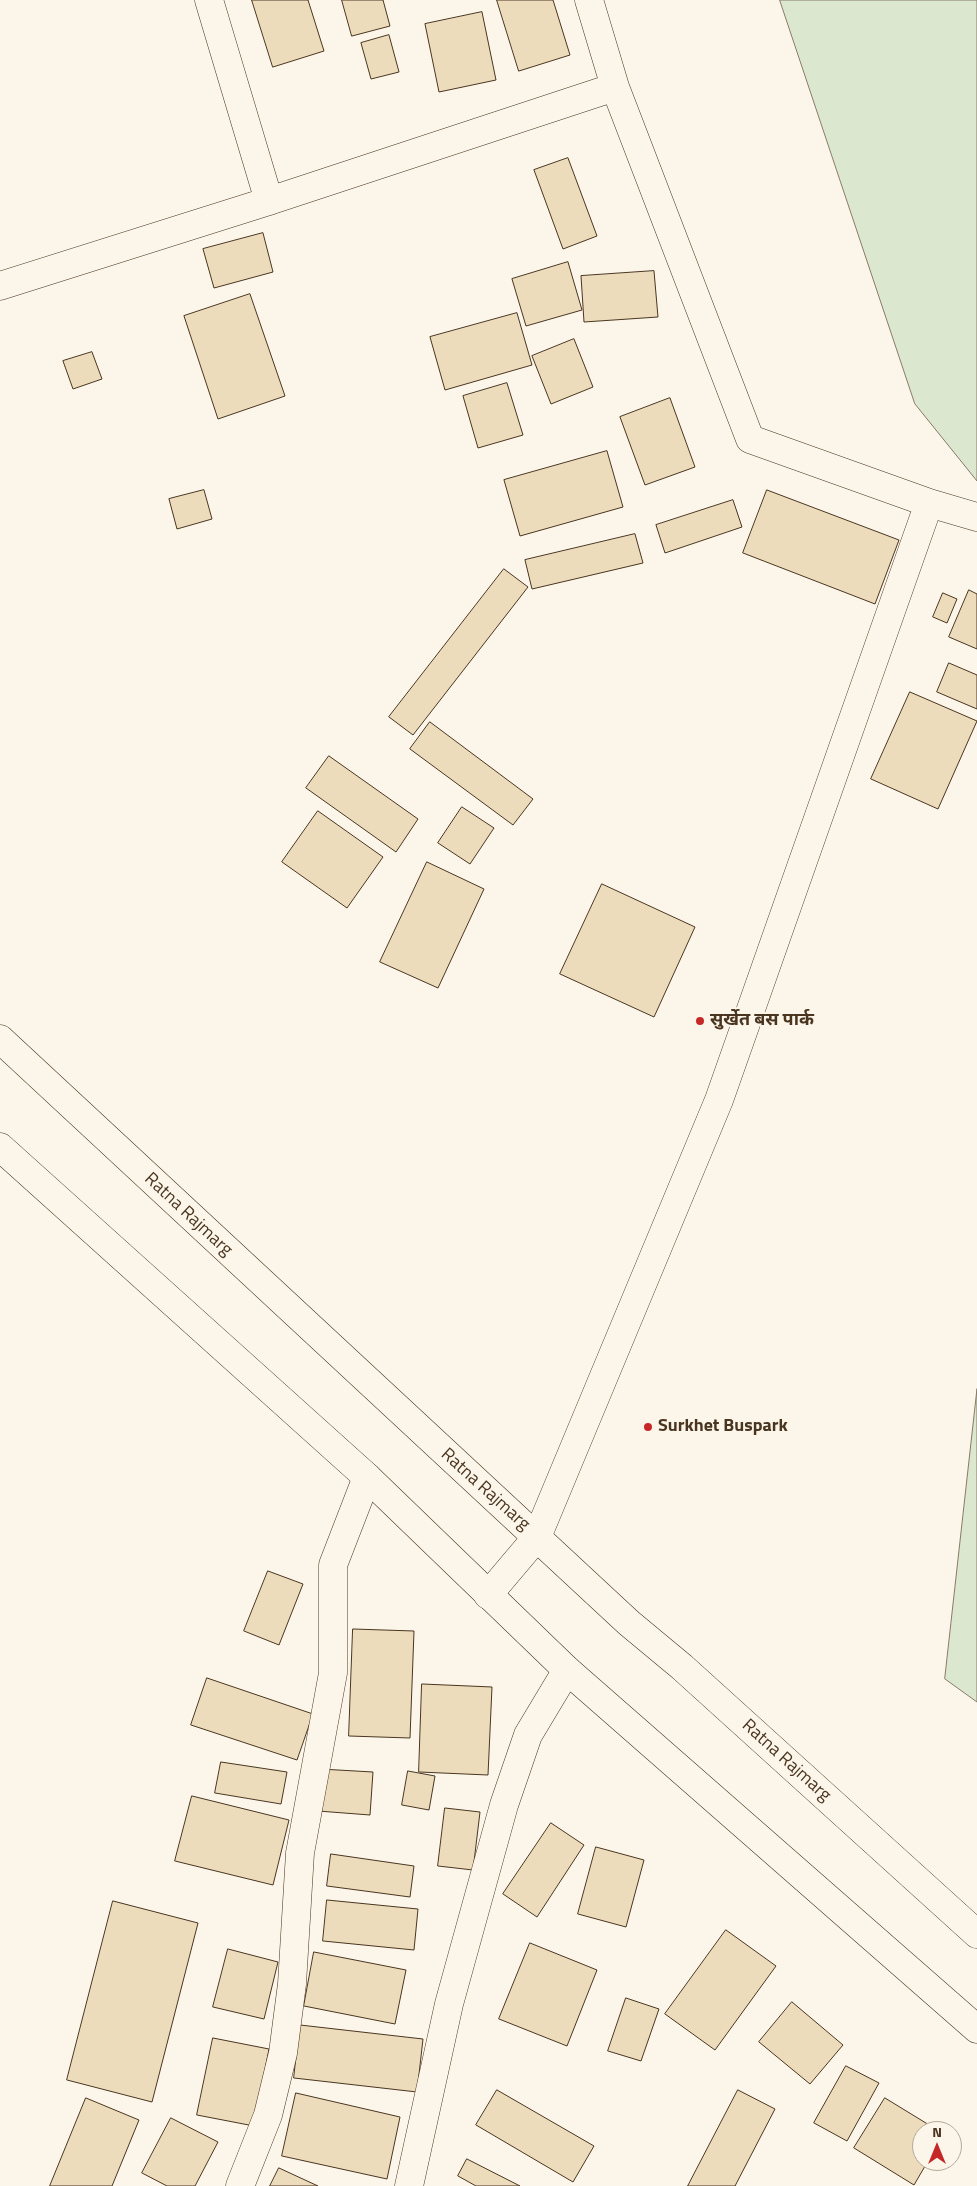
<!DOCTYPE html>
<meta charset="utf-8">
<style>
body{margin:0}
#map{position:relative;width:977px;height:2186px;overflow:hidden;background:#fbf6e9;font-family:"Titillium Web",sans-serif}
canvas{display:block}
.north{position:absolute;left:912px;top:2121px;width:50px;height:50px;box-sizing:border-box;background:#fbf6e9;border:1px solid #b4a999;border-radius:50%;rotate:0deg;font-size:14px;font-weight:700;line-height:20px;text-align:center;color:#4a3520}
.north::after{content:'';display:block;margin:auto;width:18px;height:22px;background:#c62828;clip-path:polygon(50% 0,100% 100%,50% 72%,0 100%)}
</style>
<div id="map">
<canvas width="977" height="2186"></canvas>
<div class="north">N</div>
</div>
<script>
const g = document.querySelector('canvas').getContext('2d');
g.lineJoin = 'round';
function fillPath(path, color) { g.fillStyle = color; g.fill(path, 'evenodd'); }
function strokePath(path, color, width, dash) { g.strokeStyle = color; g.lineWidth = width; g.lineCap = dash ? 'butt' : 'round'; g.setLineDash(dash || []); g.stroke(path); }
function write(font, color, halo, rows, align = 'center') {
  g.font = font + ' "Titillium Web","Noto Sans Devanagari",sans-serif'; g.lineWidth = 4; g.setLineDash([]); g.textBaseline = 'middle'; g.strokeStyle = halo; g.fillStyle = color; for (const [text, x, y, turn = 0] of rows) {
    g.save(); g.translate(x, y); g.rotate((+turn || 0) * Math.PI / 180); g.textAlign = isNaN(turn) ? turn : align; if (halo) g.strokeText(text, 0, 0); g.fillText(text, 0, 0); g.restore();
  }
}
const green = new Path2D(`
 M780,0H977V481L915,404Z
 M977,1389V1702L945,1679Z`);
fillPath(green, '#dce7d0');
strokePath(green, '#887966', 1);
const building = new Path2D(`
 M252,0H308L324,51L273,67Z
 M342,0H383L390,26L352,36Z
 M497,0H553L570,55L519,71Z
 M482,12L496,80L439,92L425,24Z
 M389,35L399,72L371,79L361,43Z
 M568,158L597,236L563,249L534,170Z
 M263,233L273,272L214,288L203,249Z
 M568,262L582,310L526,326L512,279Z
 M654,271L658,317L584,322L581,276Z
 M250,294L285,396L218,419L184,316Z
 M517,313L532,365L445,390L430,337Z
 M574,339L593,387L551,404L532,356Z
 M92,352L102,379L73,389L63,361Z
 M507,383L523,435L478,448L463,396Z
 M670,398L695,467L645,485L620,417Z
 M607,451L623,507L520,536L504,480Z
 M204,490L212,519L177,529L169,499Z
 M767,490L899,540L875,604L743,553Z
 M733,500L742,527L665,553L656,525Z
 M635,534L643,563L532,589L525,560Z
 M504,569L528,587L413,735L389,717Z
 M969,590L977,594V649L949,637Z
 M943,593L957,599L947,623L933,617Z
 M949,663L977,675V709L937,692Z
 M910,692L977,721L938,809L871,779Z
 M430,722L533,799L513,825L410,749Z
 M329,756L418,819L396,852L306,788Z
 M462,807L494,828L470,864L438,843Z
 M318,811L383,857L347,908L282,862Z
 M427,862L484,889L438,988L380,962Z
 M602,884L695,927L654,1017L560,974Z
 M268,1571L303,1584L279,1645L244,1631Z
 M353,1629L414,1631L410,1738L349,1736Z
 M207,1678L313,1714L297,1760L191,1725Z
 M422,1684L492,1687L488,1775L419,1772Z
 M221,1762L287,1772L281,1804L215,1793Z
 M320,1769L373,1772L370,1815L318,1811Z
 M408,1771L435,1776L429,1810L402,1805Z
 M192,1796L289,1820L273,1885L175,1861Z
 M445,1808L480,1812L473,1870L438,1866Z
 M551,1823L584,1845L537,1917L503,1894Z
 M596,1847L644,1860L626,1927L578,1914Z
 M331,1854L414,1866L410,1897L327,1886Z
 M327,1900L418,1909L414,1950L323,1941Z
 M113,1901L198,1923L152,2102L67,2080Z
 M726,1930L776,1966L715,2050L665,2014Z
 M530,1943L597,1970L567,2046L499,2019Z
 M228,1949L278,1962L264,2019L213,2007Z
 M314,1952L406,1970L395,2024L304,2006Z
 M626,1998L659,2009L641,2061L608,2051Z
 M792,2002L843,2045L810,2084L759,2042Z
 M300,2025L423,2039L417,2092L294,2078Z
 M213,2038L269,2049L254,2126L197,2115Z
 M846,2066L879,2083L847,2141L814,2123Z
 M497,2090L594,2146L573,2182L476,2125Z
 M738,2090L775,2109L735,2186H688Z
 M296,2093L400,2117L387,2179L282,2156Z
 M86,2098L139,2120L112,2186H50Z
 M885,2098L939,2131H922V2161H928L914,2185L854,2148Z
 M171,2118L218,2142L195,2186H167L142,2173Z
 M467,2159L520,2186H476L458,2176Z
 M279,2168L318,2186H270Z`);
fillPath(building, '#ecdcbc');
strokePath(building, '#4a3520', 1);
const minor = new Path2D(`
 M209,0L269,201
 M0,286L269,201L615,87
 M929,503L977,517
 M488,1595L537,1537L719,1100L929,503L750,439L615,87L589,0
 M240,2186L268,2115L283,2053L292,1984L300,1853L333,1673V1565L367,1477
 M409,2186L449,2004L504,1805L528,1735L567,1670`);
const major = new Path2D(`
 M0,1039L629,1623L682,1667L977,1934
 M0,1147L367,1477L567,1670L977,2029`);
strokePath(minor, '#4a3520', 29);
strokePath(major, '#4a3520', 29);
strokePath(minor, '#fbf6e9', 28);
strokePath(major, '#fbf6e9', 28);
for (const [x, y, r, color] of [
 [700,1021,5,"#c62828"],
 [648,1427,5,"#c62828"]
]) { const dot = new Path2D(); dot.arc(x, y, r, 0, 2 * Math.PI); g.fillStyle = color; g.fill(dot); strokePath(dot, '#fbf6e9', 2); }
write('bold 18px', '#4a3520', '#fbf6e9', [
 ["सुर्खेत बस पार्क",710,1021],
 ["Surkhet Buspark",658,1427]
], 'left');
write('18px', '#4a3520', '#fbf6e9', [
 ["Ratna Rajmarg",188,1215,43],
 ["Ratna Rajmarg",485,1490,42],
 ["Ratna Rajmarg",786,1761,42]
]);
</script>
